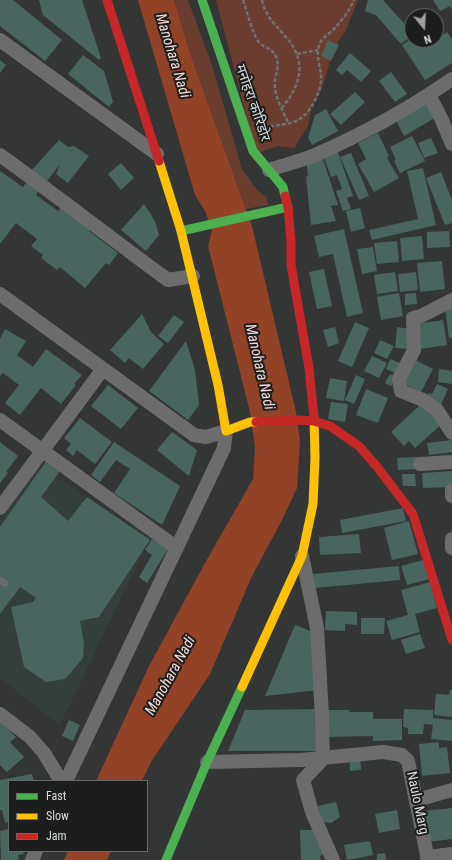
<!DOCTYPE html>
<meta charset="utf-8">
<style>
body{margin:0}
#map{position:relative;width:452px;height:860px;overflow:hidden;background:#343635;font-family:"Roboto Condensed",sans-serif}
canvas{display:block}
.legend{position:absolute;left:8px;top:780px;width:140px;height:72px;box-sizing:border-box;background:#1c1e1d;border:1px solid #686a69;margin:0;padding:5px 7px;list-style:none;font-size:12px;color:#dadcdc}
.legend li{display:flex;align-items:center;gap:8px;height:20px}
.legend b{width:20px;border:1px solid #686a69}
.north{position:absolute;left:404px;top:8px;width:40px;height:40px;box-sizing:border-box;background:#1c1e1d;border:1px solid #686a69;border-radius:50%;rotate:162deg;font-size:11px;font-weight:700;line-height:16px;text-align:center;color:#dadcdc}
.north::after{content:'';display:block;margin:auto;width:14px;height:18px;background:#a0a2a2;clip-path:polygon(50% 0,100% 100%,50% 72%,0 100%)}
</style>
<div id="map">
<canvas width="452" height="860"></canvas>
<ul class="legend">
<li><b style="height:5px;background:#4caf50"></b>Fast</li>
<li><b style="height:5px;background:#ffc107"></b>Slow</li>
<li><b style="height:5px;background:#c62828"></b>Jam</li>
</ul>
<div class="north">N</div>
</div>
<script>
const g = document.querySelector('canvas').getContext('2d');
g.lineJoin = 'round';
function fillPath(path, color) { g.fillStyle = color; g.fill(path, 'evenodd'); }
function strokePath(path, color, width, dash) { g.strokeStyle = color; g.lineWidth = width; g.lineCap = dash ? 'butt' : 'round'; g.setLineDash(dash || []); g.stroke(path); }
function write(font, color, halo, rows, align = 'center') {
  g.font = font + ' "Roboto Condensed","Noto Sans Devanagari",sans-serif'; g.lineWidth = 4; g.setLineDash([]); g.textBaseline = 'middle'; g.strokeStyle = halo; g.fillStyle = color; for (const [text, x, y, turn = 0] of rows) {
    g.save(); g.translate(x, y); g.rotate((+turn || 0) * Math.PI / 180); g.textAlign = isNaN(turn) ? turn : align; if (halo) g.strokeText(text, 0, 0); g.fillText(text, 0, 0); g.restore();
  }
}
fillPath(new Path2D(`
 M39,466L150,538L60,725L0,678V520Z`), '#343f3b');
fillPath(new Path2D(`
 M174,0H188L212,65L242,169L257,190L266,197L268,205L246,209L190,53Z
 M216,0H358L345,32L334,48L322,88L311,109L308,126L294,148L279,146L256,153Z`), '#6a3d2e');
fillPath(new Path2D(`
 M138,0H174L190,53L252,226L296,412L300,440L299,458L297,488L281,522L252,576L210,674L151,762L142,781H96L149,666L205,563L253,479L255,448L250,412L208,246L212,230L205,211L195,195Z
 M68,851H111L107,860H64Z`), '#914227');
fillPath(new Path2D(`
 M0,0H13L62,40L45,61L0,26Z
 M39,0H82L101,58L99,60L43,15Z
 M368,0H383L412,32V35L401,44L375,14V15L365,11Z
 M433,0H452V10L450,6L440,11Z
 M412,17V30L406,22Z
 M447,32L452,39V63L425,80L402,45L412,39V40H417L422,48L436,40Z
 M328,40L339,45L331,61L321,56Z
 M350,53L371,71L361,82L347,70L342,75L336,70Z
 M83,55L104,71L113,102L109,107L68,74Z
 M0,60L6,65L0,73Z
 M391,72L407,94L395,102L379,81Z
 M355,92L365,102L341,125L330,114Z
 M426,103L435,118L404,136L396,120Z
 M326,109L338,131L312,145L308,138L315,115Z
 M378,133L389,156L387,158L399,178L374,192L358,164L366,159L358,143Z
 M412,136L425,161L400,173L394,161L396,160L390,147Z
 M431,138L438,153L424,158L418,143Z
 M59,140L68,147L74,146L89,156L68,183L56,174L60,164L44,185L29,173Z
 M336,147L353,196L347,198L351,209L343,211L336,191L342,189L337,175L331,177L322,153Z
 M351,153L369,196L359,200L340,157Z
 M322,156L338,205L331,206L336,221L311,225L306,177L308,176L306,159Z
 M121,163L134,178L121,190L108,174Z
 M423,168L436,225L372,240L369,230L418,219L407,171Z
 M0,171L23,187L28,180L40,189L36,195L58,211L62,206L91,228L89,231L118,253L109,265L106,263L85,288L60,267L57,270L41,258L43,255L31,246L37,239L16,223L0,244Z
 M441,172L452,200V223L445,225L426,178Z
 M144,204L155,221L159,235L146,251L121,230Z
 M360,208L365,228L351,232L346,211Z
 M344,229L363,313L347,317L333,254L319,257L314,236Z
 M449,231L450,247L427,248V232Z
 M422,236L424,259L402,261L400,238Z
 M397,241L399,262L377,264L374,243Z
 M373,247L377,271L362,274L357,249Z
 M442,261L445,289L420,292L417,263Z
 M324,269L332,306L317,309L309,272Z
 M395,272L398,291L377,294L374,275Z
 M416,272L418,290L400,292L398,274Z
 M399,293L403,316L381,320L377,297Z
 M416,293L417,304L405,305V294Z
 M452,308V338H449L445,309Z
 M142,314L151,332L164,344L143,369L129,358L125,363L110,350Z
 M174,315L184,322L168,343L158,336Z
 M443,320L447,345L420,349L416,324Z
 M355,322L369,328L352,367L338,361Z
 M335,327L339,343L328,347L323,330Z
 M397,327L411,329L409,349L395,348Z
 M5,329L26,341L17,355L33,367L46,349L82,375L74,384L76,385L61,404L41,388L20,415L5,403L19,385L3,373L0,376V339Z
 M380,340L394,346L387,359L374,353Z
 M186,341L195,370L199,405L188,420L149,391Z
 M372,356L387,363L379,378L364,371Z
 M390,359L400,363L395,373L386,369Z
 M415,360L433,369L421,392L403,383Z
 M439,369L452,371V384L438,382Z
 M390,374L396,377L391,386L385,383Z
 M356,375L365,379L354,404L345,400Z
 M330,378L347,381L344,401L326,398Z
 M437,384L448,389L440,407L425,400L429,393L432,394Z
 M108,385L138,408L121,429L91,406Z
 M366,389L388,398L378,423L356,415Z
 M331,402L348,404L345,422L328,419Z
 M423,402L443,423L415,448L409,441L404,446L391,432Z
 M80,418L112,442L95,464L77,450L73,456L66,450L71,444L64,438Z
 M172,432L197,450L189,476L157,450Z
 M452,440V452L429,455L427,443Z
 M0,442L18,456L6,472L8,473L0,483Z
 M114,442L180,486L162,525L114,493L130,469L116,460L100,482L91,475Z
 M418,457V469L398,470L397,458Z
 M47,460L61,470L41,497L68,521L87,497L150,540L99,617L80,621L84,643L83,658L65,679L46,682L24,667L11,607L33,602L36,598L20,587L0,614V527Z
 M452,471V487L423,488L422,473Z
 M402,474H415L416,486H403Z
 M403,508L406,521L342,533L340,520Z
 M409,521L418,554L392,560L384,528Z
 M359,534L361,553L320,555L319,537Z
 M152,539L168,549L147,583L139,577L152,555L145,550Z
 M423,560L429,579L407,585L401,566Z
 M399,566L400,580L315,588L313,574Z
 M430,582L437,608L415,614L420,632L392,640L386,621L408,615L401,590Z
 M326,611L357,612V625L345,624V631L325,630Z
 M361,618H385L384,634H361Z
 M295,625L313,632L319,690L265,696Z
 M420,634L425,648L406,654L401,640Z
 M450,690H452V717L434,715L436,694L449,695Z
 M319,709V751H228L245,710Z
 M404,709L433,710V718L452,720V741L431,739L433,725L424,724L423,734H408V728L403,727Z
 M324,710H349V712H373V719H402V740L373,741V736L324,737Z
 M69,720L80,725L73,741L62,736Z
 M0,721L16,737L10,742L24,757L7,772L0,765Z
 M439,742V748L447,747L450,773L422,776L419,744Z
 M360,757L361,770L350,771L349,758Z
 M32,774L34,781H9V822L5,823L2,810H0V780Z
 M336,802L340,817L331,823L322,822L318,806Z
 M452,808V839L428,842L424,811Z
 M397,810L400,829L379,833L375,814Z
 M9,829V851H23L24,854L18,855L19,860H1L0,831Z
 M300,830H316L323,855L320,856L321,860H301Z
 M370,841L373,855L347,860L344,845Z
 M385,853L386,860H377V854Z`), '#48655f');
strokePath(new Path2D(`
 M243,0C246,8 253,35 258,41C264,49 273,47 277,59C279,67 276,73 275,80C273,94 283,112 289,124
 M262,0C265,16 275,24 285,36C308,61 301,85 281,109
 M297,54L318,50
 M264,127C288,124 303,125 315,100C318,94 321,87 321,80C322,69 315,57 319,46C321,38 329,34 335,28C342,20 350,10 354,0`), '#6f7070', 2.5, [4, 2]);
strokePath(new Path2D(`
 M0,580L5,583`), '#6c6c6c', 7);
strokePath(new Path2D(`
 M0,40L157,154
 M429,95L441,118L452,144
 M0,155C57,196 112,239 168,280L193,276
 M269,170C284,165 300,161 315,155C363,134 409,109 452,79
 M0,294L194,435L206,437L226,431L224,448L66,781
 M452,300L421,316L413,318L414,350L399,379L401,391L423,400L437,410L452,433
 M0,420L177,548
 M420,464L452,462
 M452,490V496
 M0,508L103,369
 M452,539V548
 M302,556L317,628L322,716L323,759L303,780L312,812L333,860
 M0,714L30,737L44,753L61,781
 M207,762L301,760L383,752L402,755L408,761L428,860
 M417,800L452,790
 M427,857L452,854
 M32,860L36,851`), '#6c6c6c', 14);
strokePath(new Path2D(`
 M202,0L253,151L283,187L285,196
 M181,231L288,207
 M166,860L207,762L242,687`), '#4caf50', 9);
strokePath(new Path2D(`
 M159,161L181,231L218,385L226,431L250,422H256
 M242,687L302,556L313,504L315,458L314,418`), '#ffc107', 9);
strokePath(new Path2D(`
 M107,0L159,161
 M285,196L288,207L291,242V265L309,368L314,418
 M256,422L299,420L314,421L330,426L359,446L378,468L413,514L452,640`), '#c62828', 9);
write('14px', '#dadcdc', '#1c1e1d', [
 ["मनोहरा कोरिडोर",252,103,71],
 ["Naulo Marg",417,803,78]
]);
write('italic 15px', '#f6dcd4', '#1c1e1d', [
 ["Manohara Nadi",172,56,73],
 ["Manohara Nadi",259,367,77],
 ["Manohara Nadi",171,676,-61]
]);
</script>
